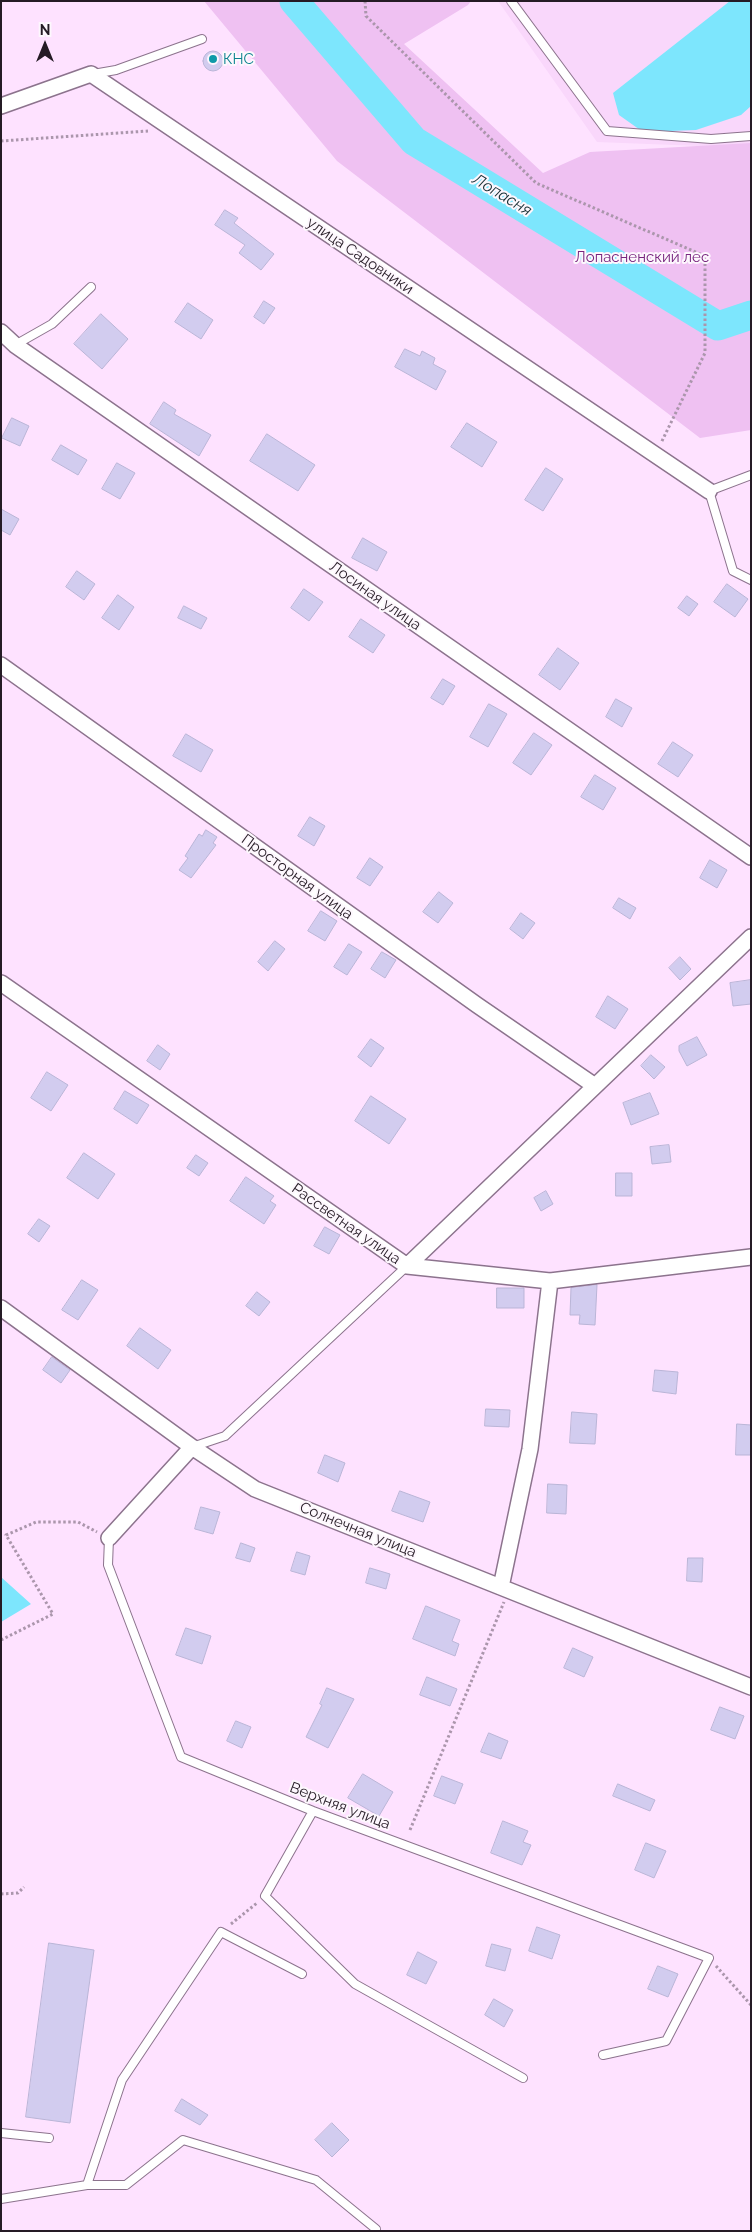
<!DOCTYPE html>
<meta charset="utf-8">
<style>
body{margin:0}
#map{position:relative;width:752px;height:2232px;overflow:hidden;background:#fee2ff;font-family:Raleway,sans-serif}
canvas{display:block}
.frame{position:absolute;inset:0;border:2px solid #251b25;pointer-events:none}
.north{position:absolute;left:20px;top:20px;width:50px;height:50px;-webkit-text-stroke:4px #fdf7fd;paint-order:stroke;rotate:0deg;font-size:14px;font-weight:700;line-height:20px;text-align:center;color:#251b25}
.north::after{content:'';display:block;margin:auto;width:18px;height:22px;background:#251b25;clip-path:polygon(50% 0,100% 100%,50% 72%,0 100%)}
</style>
<div id="map">
<canvas width="752" height="2232"></canvas>
<div class="frame"></div>
<div class="north">N</div>
</div>
<script>
const g = document.querySelector('canvas').getContext('2d');
g.lineJoin = 'round';
function fillPath(path, color) { g.fillStyle = color; g.fill(path, 'evenodd'); }
function strokePath(path, color, width, dash) { g.strokeStyle = color; g.lineWidth = width; g.lineCap = dash ? 'butt' : 'round'; g.setLineDash(dash || []); g.stroke(path); }
function write(font, color, halo, rows, align = 'center') {
  g.font = font + ' Raleway,sans-serif'; g.lineWidth = 4; g.setLineDash([]); g.textBaseline = 'middle'; g.strokeStyle = halo; g.fillStyle = color; for (const [text, x, y, turn = 0] of rows) {
    g.save(); g.translate(x, y); g.rotate((+turn || 0) * Math.PI / 180); g.textAlign = isNaN(turn) ? turn : align; if (halo) g.strokeText(text, 0, 0); g.fillText(text, 0, 0); g.restore();
  }
}
fillPath(new Path2D(`
 M498,1H751V148L597,142Z`), '#f9d7fb');
fillPath(new Path2D(`
 M204,1H471L468,5L404,44L543,173L590,152L751,143V430L700,438L337,161Z`), '#efc1f2');
fillPath(new Path2D(`
 M730,1H751V106L741,115L696,130L643,132L619,115L613,93Z
 M1,1577L31,1604L1,1622Z`), '#7de6fd');
strokePath(new Path2D(`
 M294,1L414,141L718,326L751,315`), '#7de6fd', 29);
const building = new Path2D(`
 M203 61a10 10 0 1 1 20 0a10 10 0 1 1-20 0Z
 M225,210L238,218L234,223L274,254L261,270L239,253L245,245L215,225Z
 M264,301L275,308L264,324L254,317Z
 M188,303L213,320L201,339L175,322Z
 M101,314L128,339L102,369L74,344Z
 M405,349L420,356L422,351L435,358L433,364L446,371L436,390L395,367Z
 M164,402L176,410L174,414L211,435L199,456L150,424Z
 M12,418L29,426L20,446L2,438Z
 M467,423L497,442L482,467L451,447Z
 M267,434L315,465L298,491L250,461Z
 M61,445L87,460L78,475L52,460Z
 M117,463L135,473L120,499L102,489Z
 M546,468L563,479L543,511L525,500Z
 M1,509L19,519L10,535L1,530Z
 M363,538L387,552L377,571L352,558Z
 M77,571L95,584L84,600L66,587Z
 M727,584L748,599L735,617L714,602Z
 M304,589L323,602L309,621L291,608Z
 M118,595L134,607L119,630L102,618Z
 M687,596L698,604L689,616L678,608Z
 M184,606L207,618L201,629L178,618Z
 M361,619L385,635L373,653L349,637Z
 M558,648L579,663L560,690L539,675Z
 M443,679L455,686L443,705L431,698Z
 M616,699L632,708L622,727L606,717Z
 M489,704L507,714L488,747L470,737Z
 M534,733L552,745L531,775L513,763Z
 M186,734L213,750L201,772L173,756Z
 M673,742L693,755L678,777L658,764Z
 M595,775L616,788L603,810L581,797Z
 M310,817L325,826L314,846L298,836Z
 M206,830L217,837L213,843L216,845L191,878L179,870L188,858L185,856L199,834L202,836Z
 M370,858L383,867L370,886L357,878Z
 M710,860L727,870L717,888L700,878Z
 M439,892L453,903L438,923L423,912Z
 M619,898L636,908L630,919L613,908Z
 M321,911L337,921L325,941L308,931Z
 M521,913L535,923L523,939L510,929Z
 M275,941L285,949L268,971L258,962Z
 M349,944L362,952L347,975L334,967Z
 M382,952L396,960L385,978L371,969Z
 M680,957L691,969L680,980L669,968Z
 M751,980V1004L733,1006L730,983Z
 M608,996L628,1009L615,1029L596,1017Z
 M697,1037L707,1055L687,1066L679,1051V1046Z
 M371,1039L384,1048L371,1067L358,1057Z
 M158,1045L170,1054L160,1070L147,1061Z
 M651,1055L665,1067L654,1079L641,1066Z
 M47,1072L68,1085L51,1111L31,1098Z
 M125,1091L149,1105L137,1124L114,1109Z
 M650,1093L659,1114L631,1125L623,1103Z
 M371,1096L406,1119L389,1144L355,1121Z
 M669,1145L671,1162L652,1164L650,1147Z
 M84,1153L115,1174L98,1199L67,1178Z
 M196,1155L208,1163L199,1176L187,1168Z
 M616,1173H632V1196H616Z
 M246,1177L274,1196L270,1201L276,1205L264,1224L230,1201Z
 M546,1191L553,1204L541,1211L534,1198Z
 M39,1219L50,1226L39,1242L28,1234Z
 M325,1227L340,1235L329,1254L314,1246Z
 M82,1280L98,1290L78,1320L62,1310Z
 M597,1285L595,1325L579,1324L580,1315H570L571,1288Z
 M497,1288H524V1308H497Z
 M257,1292L270,1302L259,1316L246,1306Z
 M140,1328L171,1350L158,1369L127,1346Z
 M52,1357L70,1370L61,1383L43,1370Z
 M655,1370L678,1372L676,1394L653,1391Z
 M486,1409L510,1410L509,1427L485,1426Z
 M572,1412L597,1414L595,1444L570,1443Z
 M737,1424L751,1425V1455H736Z
 M325,1455L345,1463L338,1482L318,1473Z
 M548,1484L567,1485L566,1514L547,1513Z
 M400,1491L430,1502L423,1522L392,1511Z
 M201,1507L220,1512L213,1534L195,1529Z
 M241,1543L255,1548L250,1562L236,1558Z
 M297,1552L310,1556L305,1575L291,1571Z
 M688,1558H703L702,1582L687,1581Z
 M370,1568L390,1574L386,1589L366,1583Z
 M426,1606L460,1620L452,1641L459,1644L455,1656L413,1639Z
 M186,1628L211,1636L202,1664L176,1655Z
 M573,1648L593,1657L584,1677L564,1668Z
 M427,1677L457,1689L450,1706L420,1695Z
 M327,1688L354,1699L328,1748L306,1737L322,1705L320,1704Z
 M720,1707L744,1716L735,1739L711,1730Z
 M236,1721L251,1727L242,1748L227,1741Z
 M489,1733L508,1741L501,1759L481,1752Z
 M363,1774L393,1792L379,1816L348,1798Z
 M442,1776L463,1784L455,1804L434,1796Z
 M618,1784L655,1800L650,1811L613,1796Z
 M503,1821L528,1831L523,1842L531,1845L522,1865L491,1853Z
 M646,1843L666,1851L654,1878L635,1870Z
 M537,1927L560,1935L552,1959L529,1951Z
 M49,1943L94,1950L70,2123L26,2117Z
 M492,1944L511,1949L505,1971L486,1966Z
 M418,1952L437,1962L426,1984L407,1975Z
 M658,1966L678,1974L668,1997L648,1989Z
 M494,1999L513,2010L504,2027L485,2015Z
 M182,2099L208,2115L200,2125L175,2111Z
 M332,2123L349,2140L332,2157L315,2140Z`);
fillPath(building, '#d2ccef');
strokePath(building, '#bab5d7', 1);
const lane = new Path2D(`
 M511,1L607,131L711,139L751,136
 M93,74L116,70L202,39
 M15,345L52,324L91,287
 M751,475L709,491L733,571L751,580
 M192,1447L225,1436L407,1266
 M109,1538L108,1565L181,1757L313,1811L709,1958L666,2041L603,2055
 M313,1811L265,1896L355,1984L523,2078
 M1,2133L49,2138
 M87,2185H126L183,2140L316,2180L376,2229
 M1,2199L87,2185L122,2080L221,1932L302,1974`);
const street = new Path2D(`
 M1,106L91,74L709,491
 M1,332L15,345L751,857
 M1,665L477,1005L595,1086
 M1,983L407,1266L550,1281L751,1257
 M407,1266L751,937
 M1,1308L192,1447L255,1489L751,1687
 M109,1538L192,1447
 M501,1587L530,1449L550,1281`);
strokePath(lane, '#8c738d', 10);
strokePath(street, '#8c738d', 18);
strokePath(new Path2D(`
 M365,1L366,16L536,183L705,256V353L661,443
 M1,141L148,131
 M1,1640L53,1614L6,1535L36,1522H78L97,1532
 M410,1830L504,1602
 M1,1894L18,1893L24,1887
 M231,1924L257,1903
 M716,1966L751,2005`), '#ab96ac', 3, [2.5, 2.5]);
strokePath(lane, '#fff', 8);
strokePath(street, '#fff', 15);
for (const [x, y, r, color] of [
 [213,59,5,"#0f9aa8"]
]) { const dot = new Path2D(); dot.arc(x, y, r, 0, 2 * Math.PI); g.fillStyle = color; g.fill(dot); strokePath(dot, '#fdf7fd', 2); }
write('15px', '#0d838f', '#fdf7fd', [
 ["КНС",223,59]
], 'left');
write('15px', '#251b25', '#fdf7fd', [
 ["улица Садовники",360,256,34],
 ["Лосиная улица",375,596,35],
 ["Просторная улица",297,877,36],
 ["Рассветная улица",346,1224,35],
 ["Солнечная улица",358,1530,22],
 ["Верхняя улица",340,1806,21]
]);
write('15px', '#77257e', '#fdf7fd', [
 ["Лопасненский лес",642,257]
]);
write('italic 16px', '#162e33', '#fdf7fd', [
 ["Лопасня",502,195,31]
]);
</script>
